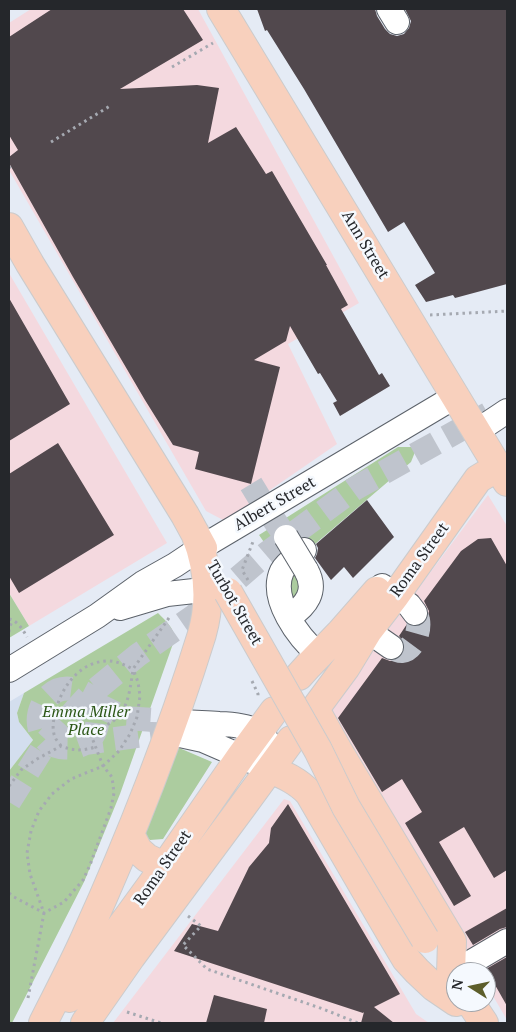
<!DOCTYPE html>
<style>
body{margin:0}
#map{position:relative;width:516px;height:1032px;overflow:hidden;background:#e5ebf5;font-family:"PT Serif",serif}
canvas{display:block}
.frame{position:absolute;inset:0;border:10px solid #25272b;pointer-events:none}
.north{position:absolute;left:446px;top:962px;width:50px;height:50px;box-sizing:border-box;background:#f5f9fe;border:1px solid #a2a5aa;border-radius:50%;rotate:280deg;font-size:14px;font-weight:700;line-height:20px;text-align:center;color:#25272b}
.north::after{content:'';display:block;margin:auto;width:18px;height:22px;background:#5d5e2b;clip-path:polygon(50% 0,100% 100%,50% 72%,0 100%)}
</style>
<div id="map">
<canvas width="516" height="1032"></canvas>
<div class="frame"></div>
<div class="north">N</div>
</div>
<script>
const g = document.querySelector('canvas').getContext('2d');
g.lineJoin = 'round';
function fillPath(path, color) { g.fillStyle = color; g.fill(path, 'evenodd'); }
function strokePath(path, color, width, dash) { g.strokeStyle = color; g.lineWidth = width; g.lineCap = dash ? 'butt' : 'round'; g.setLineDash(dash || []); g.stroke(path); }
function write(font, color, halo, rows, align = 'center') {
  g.font = font + ' "PT Serif",serif'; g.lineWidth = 5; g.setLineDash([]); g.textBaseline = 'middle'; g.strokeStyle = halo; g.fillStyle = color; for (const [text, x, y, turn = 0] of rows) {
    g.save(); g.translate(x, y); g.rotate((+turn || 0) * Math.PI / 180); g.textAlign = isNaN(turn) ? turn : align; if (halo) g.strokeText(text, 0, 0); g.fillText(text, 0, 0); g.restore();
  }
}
fillPath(new Path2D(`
 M31,9H198L359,303L288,344L337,444L225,521L206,511L9,170V23Z
 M9,273L167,543L29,626L9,593Z
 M488,495L507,526V1020L486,984V972H479L327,711Z
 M284,799L290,801L416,1014L429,1023H113Z`), '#f4d9df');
fillPath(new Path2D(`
 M24,693L17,713L19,722L33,740L9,771V702Z`), '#d3deee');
fillPath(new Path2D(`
 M398,447H417L411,462L308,550L294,530L268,548L259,535Z
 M296,571L300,589L293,603L289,582Z
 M9,593L29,626L9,638Z
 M158,613C166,621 173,627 175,638L120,794L84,882L12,1023H9V771L33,740L19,722L17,713L24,693Z
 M177,747L212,762L163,839L150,840L145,836L143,829Z`), '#accc9f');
fillPath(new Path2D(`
 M52,9H183L203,40L120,89L197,85L219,88L208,143L236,127L266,174L272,171L327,265H326L348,305L341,309L379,375L382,373L390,386L340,416L333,403L337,401L320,373L318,374L290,326L286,341L254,360L280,367L251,484L195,469L199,452L173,445L145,400L73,277L9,163V157L18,150L9,135V37Z
 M257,9H375L377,16L385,29L390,34L397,36L404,34L409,28L411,21L405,9H507V284L455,298L453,295L426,302L415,285L435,273L404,222L388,232L304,89L267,30L265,31Z
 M9,298L70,404L9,441Z
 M58,443L114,535L19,593L9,576V474Z
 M367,500L394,537L353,578L344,567L331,580L315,558L317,554L318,548L316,544Z
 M491,538L507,566V870L494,878L464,827L439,842L471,896L454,906L405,823L422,812L402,779L382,792L338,718L382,658L390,661L396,660L402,655L405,648L403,641L399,636L407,624L410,626L417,627L424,624L427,619L429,611L424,601L461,551L478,539Z
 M288,804L400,994L374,1007L394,1023H361L364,1012L363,1013L174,951L192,924L218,931L249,867L269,843L271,828Z
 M507,908V927L500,929L473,945L465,932Z
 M507,957V1006L486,969Z
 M214,995L267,1009L264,1023H206Z`), '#51484d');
strokePath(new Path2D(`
 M251,484L265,507L286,537
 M391,647C394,649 398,651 402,651C414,650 420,630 418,620C418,619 416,614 415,613
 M94,703L125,718L171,721
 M85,743C88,741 91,738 93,735C102,721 97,699 82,692C40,673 21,739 60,747C70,748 76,748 85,743L152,734L180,735
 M9,802L47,741L88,696L138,655L194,616L266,554L354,489L488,414`), '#bfc4cd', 24, [24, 12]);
const minor = new Path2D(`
 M389,9L397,22
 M477,431L507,411
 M304,550C297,556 286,563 282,571C269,599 299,638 319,655
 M382,586L409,605L415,613
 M120,608L167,594L194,591L225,592
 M289,617C306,606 318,591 306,570
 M368,631L391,647
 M9,670L97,616L143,583L175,565L202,547L456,396
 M184,722C196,723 207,723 219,724C248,725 267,728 276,760
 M180,735L203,740L270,769
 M451,974L507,941`);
const major = new Path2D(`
 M221,9L507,482
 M9,227L30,264L185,515L203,548
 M299,676L308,666L341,632L377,591
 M270,769C284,775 298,781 309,793L391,934L406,959L417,971L434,987L456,1002
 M130,834L138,850L147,858L168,868L174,869L182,866
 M451,974L452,941L339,752L315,709L346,667L368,631L395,596L478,479L498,467
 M69,998L165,866L241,756L274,711
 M470,1002L484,1023
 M43,1023C57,995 72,967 85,938C130,839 170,737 202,634C212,599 208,566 195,533
 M85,1023L131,957L242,807L291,740`);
strokePath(minor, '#5c626a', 26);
strokePath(major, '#cbcbcc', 30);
strokePath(new Path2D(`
 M172,67L213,43
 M51,142L110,106
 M9,168L11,166
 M430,315L507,311
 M248,580L242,570L254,539
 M9,619C18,621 23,630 27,637
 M9,632L10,626L13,620
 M252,681L258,694V696
 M61,746C59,743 56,740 55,737C52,730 53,721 55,714C60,689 79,661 108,661C117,661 125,665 133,669L171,615
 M9,786L21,770L37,759L61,746C73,751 83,751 95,747
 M9,893L14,897L44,913L64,902L83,880L90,865L111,808L114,793L112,777L103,766L89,730C96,728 106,726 112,722C129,710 130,688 133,670
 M188,916L201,926L183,945L207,969L323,1009L358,1023
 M28,998L44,913L30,874L27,853L31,831L39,811L52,794L71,779L103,766L119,751L130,734L137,717L140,696L138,682L133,669
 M127,1012L161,1023`), '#a5a9b1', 3, [2.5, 4]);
strokePath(minor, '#fff', 24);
strokePath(major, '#f8d0bd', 28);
const minorBridge = new Path2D(`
 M286,537L306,570`);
const majorBridge = new Path2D(`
 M228,592L318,750L346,807L425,939`);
strokePath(minorBridge, '#5c626a', 26, []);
strokePath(majorBridge, '#cbcbcc', 30, []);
strokePath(minorBridge, '#fff', 24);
strokePath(majorBridge, '#f8d0bd', 28);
write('16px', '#25272b', '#f5f9fe', [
 ["Ann Street",365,245,59],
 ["Albert Street",275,504,-30],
 ["Roma Street",420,560,-54],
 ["Turbot Street",234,603,60],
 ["Roma Street",163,868,-55]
]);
write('italic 16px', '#2c5716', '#f5f9fe', [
 ["Emma Miller",86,712],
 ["Place",86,730]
]);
</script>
